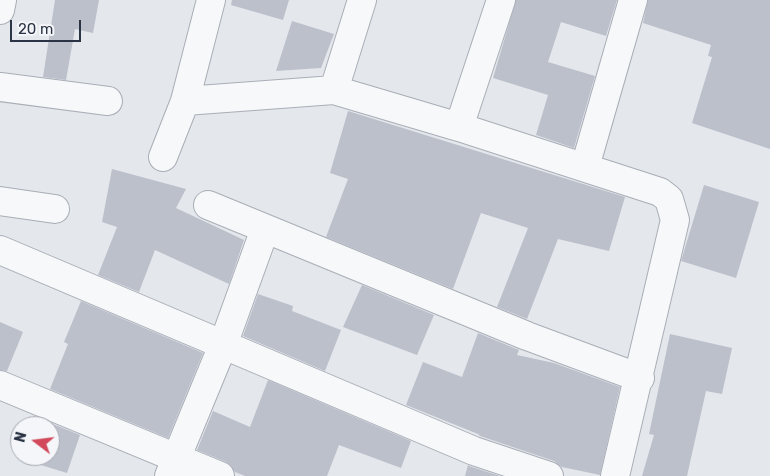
<!DOCTYPE html>
<style>
body{margin:0}
#map{position:relative;width:770px;height:476px;overflow:hidden;background:#e4e7ec;font-family:Rubik,sans-serif}
canvas{display:block}
.north{position:absolute;left:10px;top:416px;width:50px;height:50px;box-sizing:border-box;background:#f4f6f9;border:1px solid #a4a8b1;border-radius:50%;rotate:285deg;font-size:14px;font-weight:700;line-height:20px;text-align:center;color:#2b3445}
.north::after{content:'';display:block;margin:auto;width:18px;height:22px;background:#d1495b;clip-path:polygon(50% 0,100% 100%,50% 72%,0 100%)}
.scale{position:absolute;left:10px;top:20px;width:71px;height:22px;box-sizing:border-box;border:2px solid #2b3445;border-top:0;padding-left:6px;font-size:15px;line-height:18px;white-space:nowrap;color:#2b3445;-webkit-text-stroke:4px #f4f6f9;paint-order:stroke}
</style>
<div id="map">
<canvas width="770" height="476"></canvas>
<div class="north">N</div>
<div class="scale">20 m</div>
</div>
<script>
const g = document.querySelector('canvas').getContext('2d');
g.lineJoin = 'round';
function fillPath(path, color) { g.fillStyle = color; g.fill(path, 'evenodd'); }
function strokePath(path, color, width, dash) { g.strokeStyle = color; g.lineWidth = width; g.lineCap = dash ? 'butt' : 'round'; g.setLineDash(dash || []); g.stroke(path); }
fillPath(new Path2D(`
 M55,0H99L93,33L75,29L66,80L43,77Z
 M232,0H289L283,20L231,5Z
 M516,0H617L606,36L561,22L548,62L595,76L574,148L536,135L548,95L493,78Z
 M648,0H770V149L692,123L712,57L708,56L711,45L643,23Z
 M292,21L334,34L321,68L276,71Z
 M348,111L625,197L609,251L558,239L527,319L497,307L528,228L481,213L453,289L326,237L348,179L330,173Z
 M112,169L186,189L176,208L244,240L229,284L155,250L139,292L98,275L117,227L102,222Z
 M704,185L759,202L736,278L681,261Z
 M362,285L434,315L417,355L343,327Z
 M258,294L293,306L292,311L341,330L325,371L243,336Z
 M81,301L203,353L168,438L50,389L68,344L64,342Z
 M0,322L23,332L7,371L0,370Z
 M478,333L519,350L517,355L554,363L620,387L600,475L562,467L554,461L480,436L478,434L406,405L423,362L462,377Z
 M670,334L732,348L722,394L706,391L687,476H642L654,435L649,434Z
 M268,380L411,441L401,468L339,445L327,476H245L235,472L226,462L197,450L213,411L250,427Z
 M38,418L80,435L67,473L21,459L22,456H50V426H34Z
 M468,465L469,466L500,476H465Z`), '#bbc0ca');
const street = new Path2D(`
 M211,0L185,101L334,90L459,127L660,192L669,199L675,220L615,476
 M0,10L2,0
 M0,87L108,101
 M334,90L362,0
 M459,127L501,0
 M163,157L185,101
 M585,167L633,0
 M0,201L55,209
 M208,205L527,336L640,378
 M0,250L474,451L549,476
 M0,385L220,476
 M169,476L223,345L265,229`);
strokePath(street, '#a9aeb7', 30);
strokePath(street, '#f7f8fa', 28);
</script>
